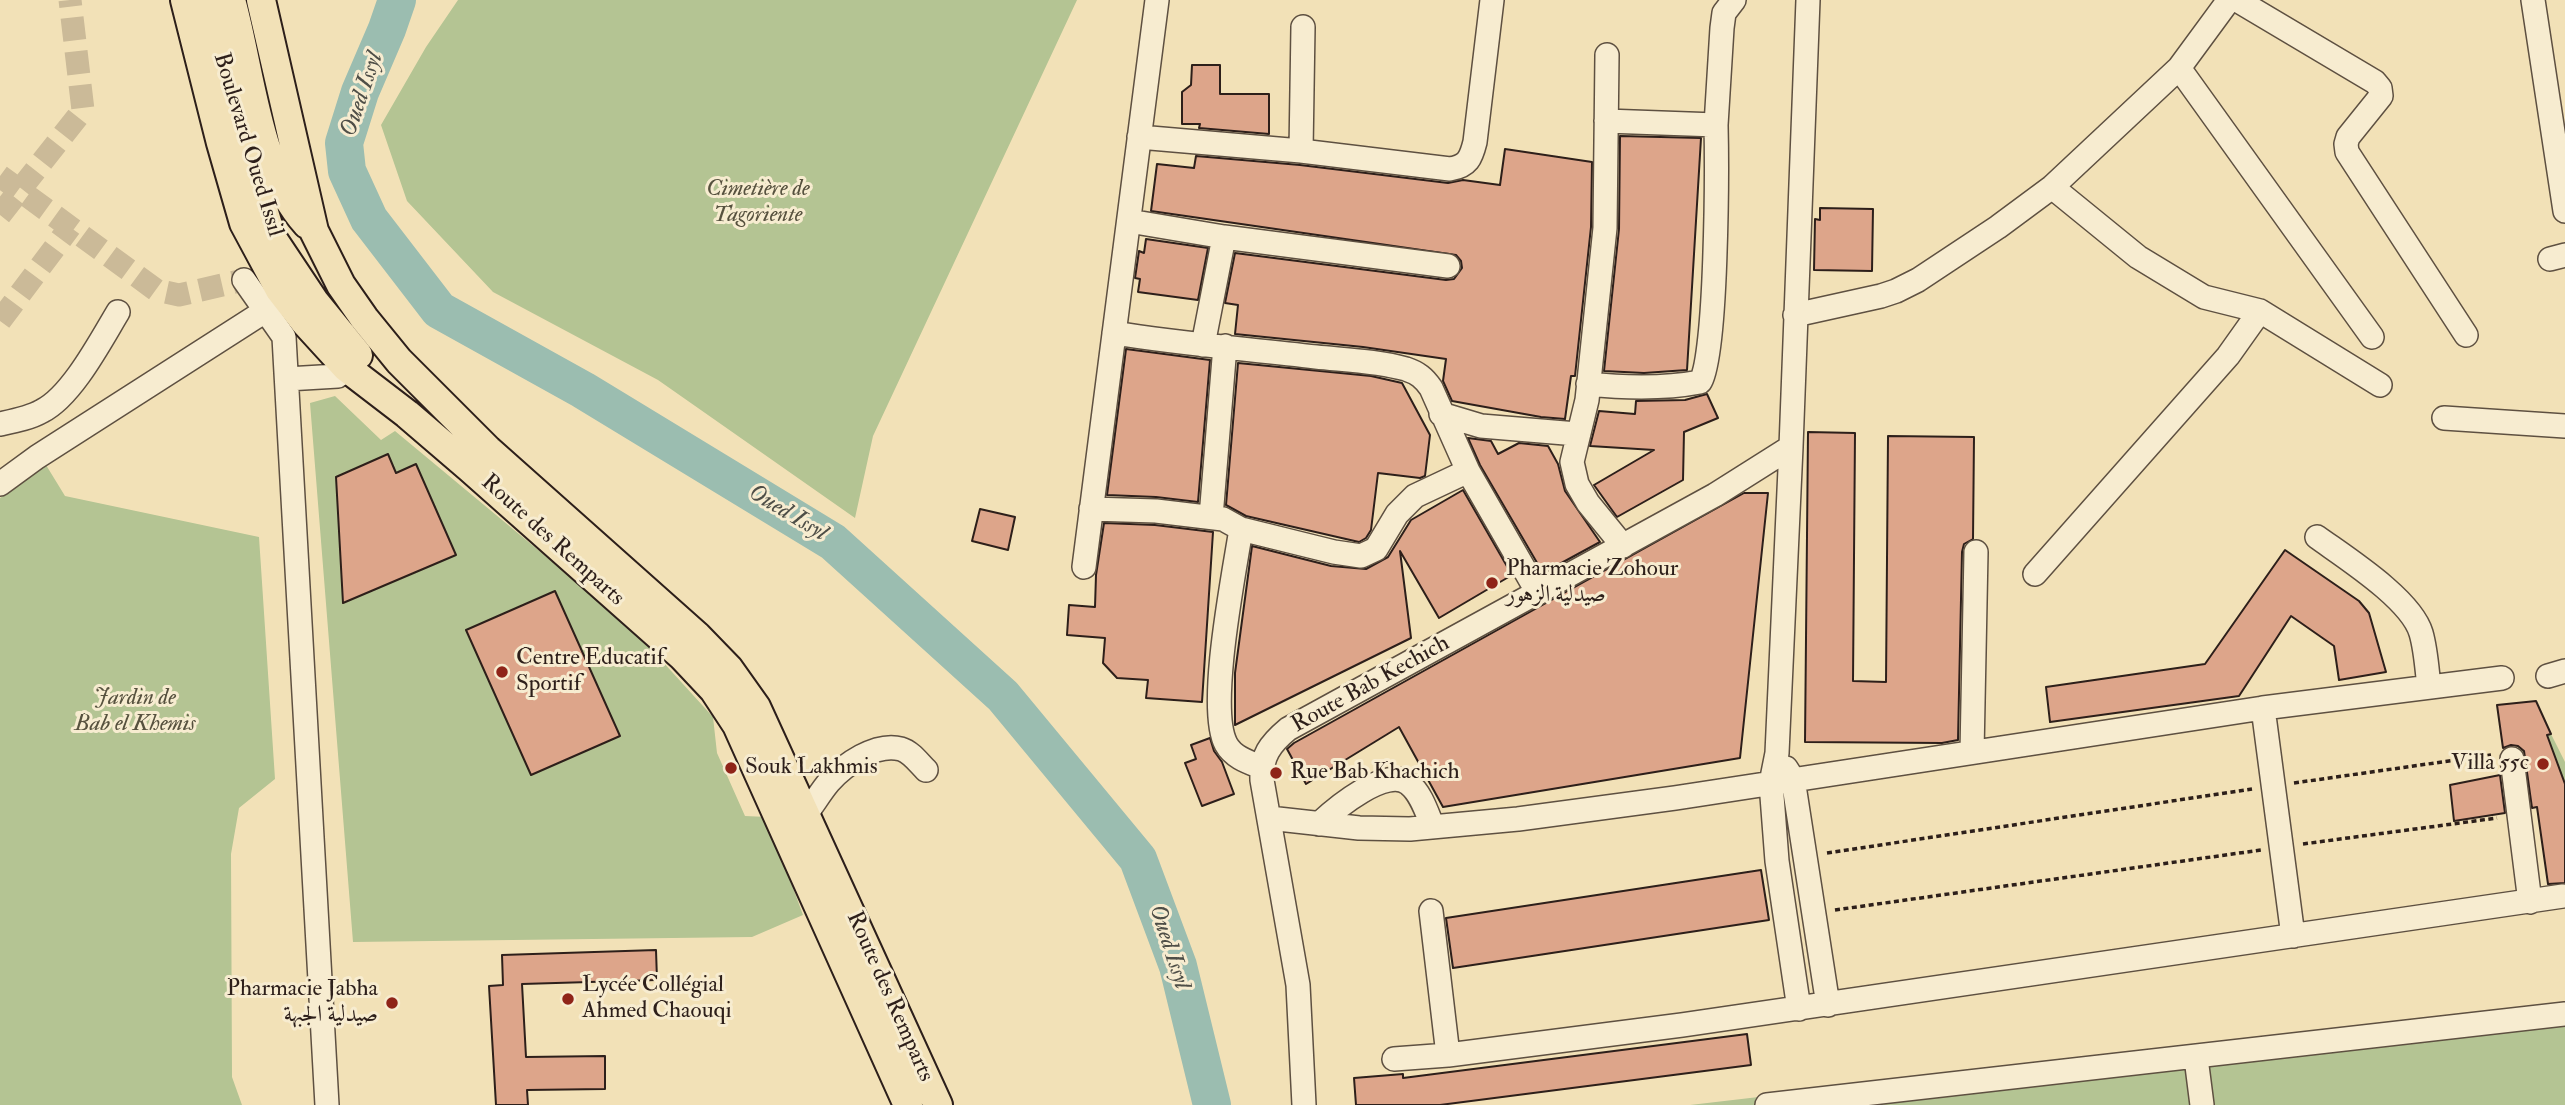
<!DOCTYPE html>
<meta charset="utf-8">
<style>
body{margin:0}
canvas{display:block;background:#f2e1b7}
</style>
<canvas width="2565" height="1105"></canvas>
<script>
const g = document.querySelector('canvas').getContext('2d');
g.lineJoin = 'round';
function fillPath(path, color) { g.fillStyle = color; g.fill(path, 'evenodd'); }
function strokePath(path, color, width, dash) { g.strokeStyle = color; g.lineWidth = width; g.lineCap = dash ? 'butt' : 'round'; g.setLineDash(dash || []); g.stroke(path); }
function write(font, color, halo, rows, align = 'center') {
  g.font = font + ' "IM FELL Double Pica",Amiri,serif'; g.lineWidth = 6; g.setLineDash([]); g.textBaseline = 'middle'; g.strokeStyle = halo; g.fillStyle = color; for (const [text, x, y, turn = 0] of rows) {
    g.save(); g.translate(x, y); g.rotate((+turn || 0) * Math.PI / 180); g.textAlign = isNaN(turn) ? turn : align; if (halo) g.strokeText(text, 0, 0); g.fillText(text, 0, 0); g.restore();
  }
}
fillPath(new Path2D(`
 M458,0H1077L873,436L855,518L658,380L493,292L407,201L381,125L426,47Z
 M335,396L381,440L395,431L632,628L713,717L717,753L745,816L767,817L803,915L752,937L353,942L310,403Z
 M46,465L65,496L259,537L275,779L239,808L231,854L232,1077L242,1105H0V498Z
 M2551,734L2565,762V785L2530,771L2522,772L2517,743Z
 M2565,1003V1105H1690Z`), '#b4c493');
strokePath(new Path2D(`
 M397,0L387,29L360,92L344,143L347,171L369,219L439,310L583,390L833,542L1003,696L1138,859L1178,966L1212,1105`), '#9bbdb0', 38);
const building = new Path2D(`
 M1192,65H1220V94H1269V134L1199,128L1200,124H1182V92L1191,85Z
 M1620,136L1701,138L1687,370L1644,373L1604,371L1619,229Z
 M1505,149L1592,162L1591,227L1575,376H1571L1565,419L1541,417L1452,401L1443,381L1446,359L1363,347L1235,334L1238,305L1225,303L1235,253L1446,280L1454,279L1462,268L1461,261L1456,255L1151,211L1157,164L1194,168L1196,156L1300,165L1448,183L1463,180L1500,185Z
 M1820,208L1873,209L1872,271L1814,270L1815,219L1820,220Z
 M1146,239L1208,248L1198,300L1138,292L1140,279L1135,278L1139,251L1144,253Z
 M1126,349L1210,360L1198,502L1156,497L1107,495Z
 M1238,363L1371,376L1402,383L1430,435L1425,476L1420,478L1378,473L1371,530L1366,538L1359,542L1246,516L1226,505Z
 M1707,394L1718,418L1684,432L1683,480L1617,517L1594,485L1654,450L1590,446L1599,411L1635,414L1636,401L1685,400Z
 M1808,432L1855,433L1853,681L1886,682L1888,436L1974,437L1973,539L1964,544L1962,552L1958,740L1942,743L1805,742Z
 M1468,438L1491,441L1498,454L1519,443L1548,446L1558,464L1565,491L1600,542L1543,573L1480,465Z
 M388,454L396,473L416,464L456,555L343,603L336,477Z
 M1463,490L1512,575L1439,618L1400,551L1411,638L1235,725V673L1252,546L1331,566L1366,569L1388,557L1411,520Z
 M1744,493H1768L1740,758L1443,807L1399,727L1306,784L1287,749L1294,743Z
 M980,509L1015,517L1008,550L972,541Z
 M1104,523L1155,525L1213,532L1202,702L1146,698L1148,680L1117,678L1103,663L1105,638L1067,635L1069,605L1095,607L1096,575Z
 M2285,550L2359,601L2369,613L2386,672L2339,680L2334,646L2291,616L2239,696L2050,722L2046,687L2205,664Z
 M555,591L620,736L531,775L466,630Z
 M2536,701L2551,734L2547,735L2565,784V883L2548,884L2537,807L2532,808L2524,751L2518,746L2511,745L2503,748L2497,705Z
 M1210,738L1214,751L1222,762L1234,794L1202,806L1185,763L1196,759L1191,745Z
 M2500,775L2505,813L2454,821L2450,785Z
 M1761,870L1769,920L1453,968L1446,918Z
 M656,950L657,980L522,984L526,1057L605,1056V1089L527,1090L528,1105H496L489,986L503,985L502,955Z
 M1747,1034L1751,1065L1440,1105H1356L1354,1078L1403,1074V1078Z`);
fillPath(building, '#dda58a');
strokePath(building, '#2d1f1a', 2);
strokePath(new Path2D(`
 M0,176L156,290L179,295L244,280
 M0,215L83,110L70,0
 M0,321L70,227`), '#cbba98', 23, [23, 11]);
const minor = new Path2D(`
 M2237,0L2375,82L2380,88L2381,96L2348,137L2346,144L2347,152L2466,335
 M2533,0L2565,211
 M1607,55L1605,228L1587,400L1572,462L1577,484L1588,503L1623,546
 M2179,68L2372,337
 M1606,121L1716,125L1722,28L1724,13L1734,0
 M1139,137L1301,151L1450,169C1468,166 1471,158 1475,142L1492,0
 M1301,151L1303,27
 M2052,187L2138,257L2204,297L2260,311L2380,385
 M1129,221L1224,237L1203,345
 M1224,237L1448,266
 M2550,259L2565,255
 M244,280L284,337L327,1105
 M1795,315L1881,296L1896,291L1918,280L1998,227L2052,187L2179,68L2229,0
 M1114,333C1181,344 1249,349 1316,357C1345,360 1378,361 1406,369C1418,373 1424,378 1431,388L1468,471L1538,593
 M287,379L338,376L347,368
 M1588,384C1626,388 1663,389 1700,382C1717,359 1717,165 1716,125
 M1441,414L1481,426L1577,434
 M2444,418L2565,426
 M0,424C14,421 30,418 42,411C72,396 101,340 118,312
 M0,484L37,457L265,311
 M1091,509L1156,511L1223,519L1241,529L1334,552L1361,556L1376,549L1397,514L1415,496L1468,471
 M1211,517L1225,346
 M1241,529C1234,574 1207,708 1226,744C1233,757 1248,762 1261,767
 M2317,537C2346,558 2411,599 2421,633C2426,650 2427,670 2429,687
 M1084,567L1157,0
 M2035,574L2228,356L2260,311
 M2548,676L2565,671
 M2263,708L2293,936
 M1972,752L1976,552
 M2512,759L2530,902
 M1786,768L1793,779L1828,1005
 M1269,818L1359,828L1410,829L1518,819L1675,798L2263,708L2502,678
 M1319,824C1335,809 1387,765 1409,784C1421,793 1427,813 1433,827
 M796,825C810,812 817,796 829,782C844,765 876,742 901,749C911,752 918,762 926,770
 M1431,911L1448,1055
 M1799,1009L1777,861L1771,783L1777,753L1791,447L1808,0
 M2196,1058L2202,1105
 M1394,1059L1448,1055L1682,1025L2563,896
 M1304,1105L1298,985L1262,780C1261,756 1270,744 1288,729L1715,495L1791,447
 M1767,1105L2565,1014`);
const major = new Path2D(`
 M185,0L221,143L244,223L280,290L304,321L347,368L407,414L470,468L682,656L714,690L737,725L908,1105
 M231,0C251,71 256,168 307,224
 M261,0L314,231L341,285L364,318L399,361L488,450L697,636L729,669L756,707L938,1105
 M206,3L229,85L244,148L272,238L314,301L358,355`);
strokePath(minor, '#5e5041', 26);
strokePath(major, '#2d1f1a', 32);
strokePath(new Path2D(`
 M2294,783L2491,755
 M2303,844L2497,818
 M1827,853L2252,789
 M1835,910L2261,850`), '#2d1f1a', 3.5, [5, 3.5]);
strokePath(minor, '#f7ecd0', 23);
strokePath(major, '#f2e1b7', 28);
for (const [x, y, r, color] of [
 [1492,583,7,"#8f2418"],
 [502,672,7,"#8f2418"],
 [2543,764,7,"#8f2418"],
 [731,768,7,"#8f2418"],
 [1276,773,7,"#8f2418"],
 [568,999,7,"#8f2418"],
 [392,1003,7,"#8f2418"]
]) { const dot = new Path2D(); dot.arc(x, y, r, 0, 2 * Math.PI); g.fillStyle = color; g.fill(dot); strokePath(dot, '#f7ecd0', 2.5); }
write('23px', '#2d1f1a', '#f7ecd0', [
 ["Boulevard Oued Issil",247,145,73],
 ["Route des Remparts",552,541,42],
 ["Route Bab Kechich",1371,685,-29],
 ["Route des Remparts",889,997,66]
]);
write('italic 23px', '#56513e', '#f7ecd0', [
 ["Cimetière de",758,190],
 ["Tagoriente",758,216],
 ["Jardin de",135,699],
 ["Bab el Khemis",135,725]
]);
write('23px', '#2d1f1a', '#f7ecd0', [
 ["Pharmacie Zohour",1506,570],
 ["صيدلية الزهور",1506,596],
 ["Centre Educatif",516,659],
 ["Sportif",516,685],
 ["Villa 55c",2529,764,"right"],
 ["Souk Lakhmis",745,768],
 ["Rue Bab Khachich",1290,773],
 ["Lycée Collégial",582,986],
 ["Ahmed Chaouqi",582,1012],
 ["Pharmacie Jabha",378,990,"right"],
 ["صيدلية الجبهة",378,1016,"right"]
], 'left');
write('italic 24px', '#4e4e47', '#f7ecd0', [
 ["Oued Issyl",363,95,-71],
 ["Oued Issyl",787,514,31],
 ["Oued Issyl",1168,947,72]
]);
</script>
